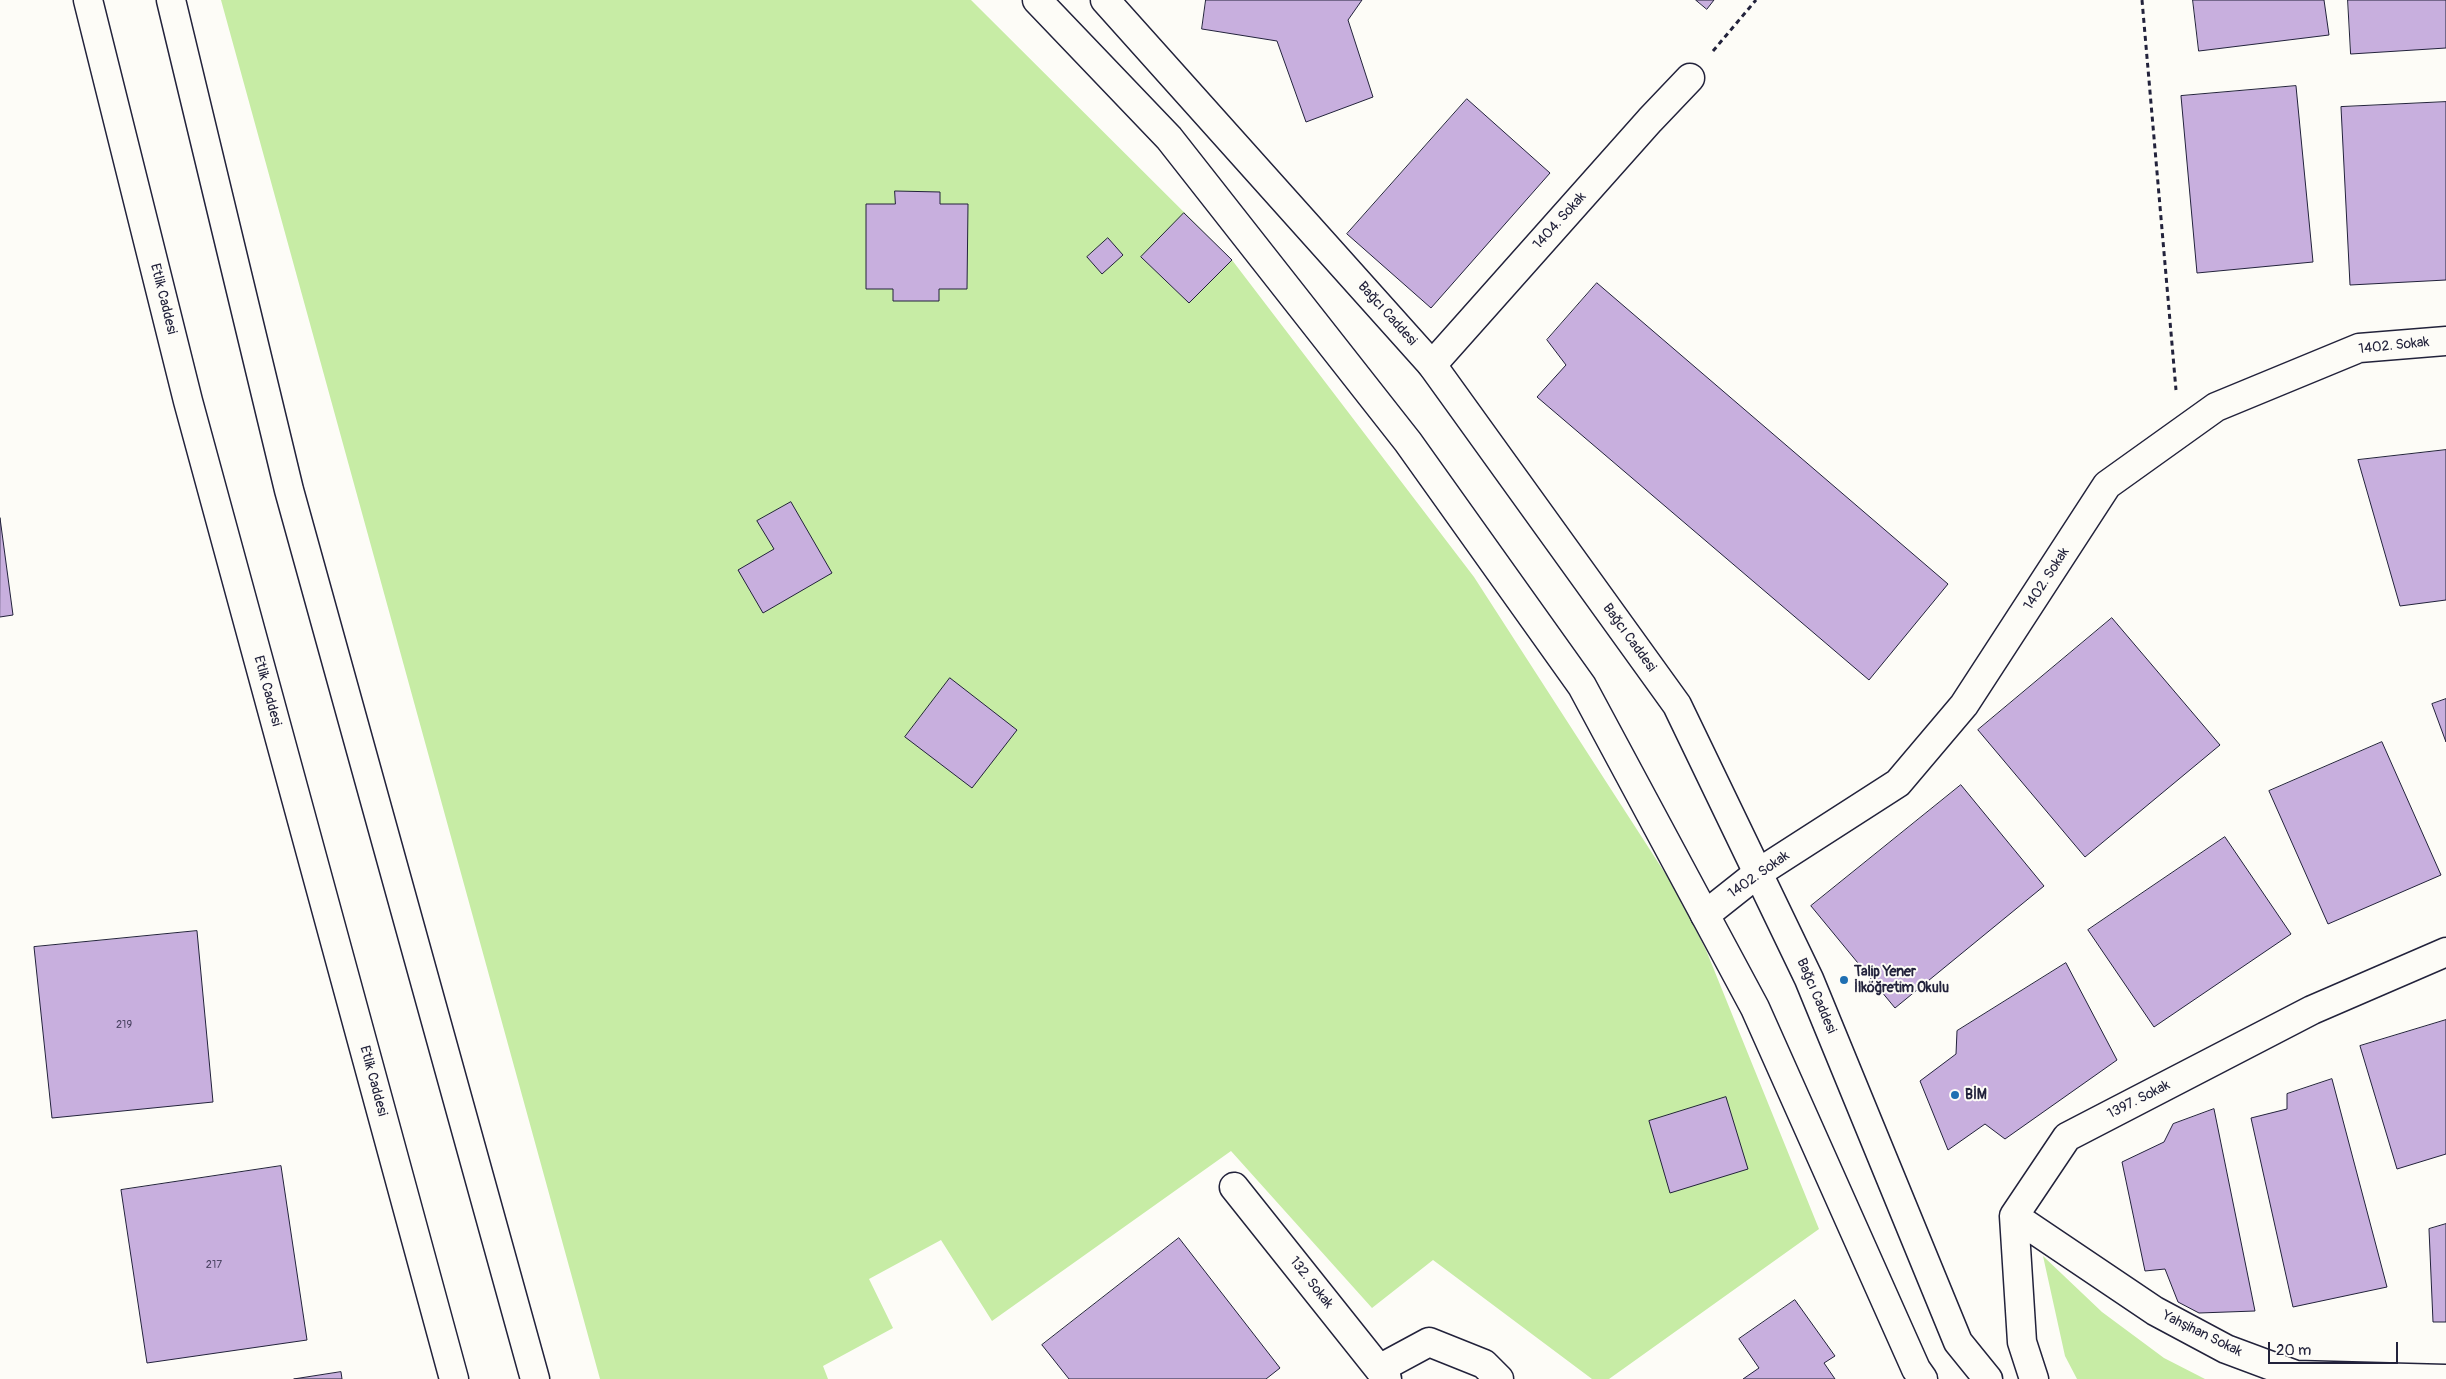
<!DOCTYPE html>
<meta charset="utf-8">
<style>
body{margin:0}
#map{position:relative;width:2446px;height:1379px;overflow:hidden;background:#fdfcf7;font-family:Pangolin,sans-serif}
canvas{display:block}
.scale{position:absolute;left:2268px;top:1342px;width:130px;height:22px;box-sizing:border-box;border:2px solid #22223b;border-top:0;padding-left:6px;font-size:15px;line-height:18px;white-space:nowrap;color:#22223b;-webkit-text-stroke:4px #fdfcf7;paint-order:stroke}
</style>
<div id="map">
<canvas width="2446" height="1379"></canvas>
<div class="scale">20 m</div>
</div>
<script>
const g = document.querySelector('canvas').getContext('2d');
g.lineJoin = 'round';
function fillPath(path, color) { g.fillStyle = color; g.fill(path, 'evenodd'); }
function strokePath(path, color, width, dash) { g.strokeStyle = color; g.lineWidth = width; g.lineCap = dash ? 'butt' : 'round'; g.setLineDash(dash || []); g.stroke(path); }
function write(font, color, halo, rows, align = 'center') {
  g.font = font + ' Pangolin,sans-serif'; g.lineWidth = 4; g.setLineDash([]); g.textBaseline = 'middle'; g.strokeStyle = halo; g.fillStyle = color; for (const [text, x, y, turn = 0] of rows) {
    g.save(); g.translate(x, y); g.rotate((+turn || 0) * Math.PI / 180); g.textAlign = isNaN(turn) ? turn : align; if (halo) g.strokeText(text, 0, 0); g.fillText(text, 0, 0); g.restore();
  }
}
fillPath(new Path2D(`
 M221,0H971L1232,260L1474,577L1674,887L1706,950L1819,1229L1609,1379H1592L1433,1260L1372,1308L1231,1151L992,1321L941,1240L869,1279L893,1328L823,1366L828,1379H600Z
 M2043,1256L2102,1312L2164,1358L2205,1379H2077L2065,1356Z`), '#c7eca5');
const building = new Path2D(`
 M1206,0H1362L1348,20L1373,97L1306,122L1277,41L1202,29Z
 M1696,0H1714L1707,9Z
 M2193,0H2324L2329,35L2199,51Z
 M2348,0H2446V48L2351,54Z
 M2296,86L2313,262L2197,273L2181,96Z
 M1467,99L1550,173L1431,308L1347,234Z
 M2446,102V280L2350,285L2341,107Z
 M895,191L940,192V204H968L967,289H939V301H893V289H866V204H895Z
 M1184,213L1232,260L1189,303L1141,257Z
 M1108,238L1123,255L1102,274L1087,257Z
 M1597,283L1948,584L1869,680L1537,397L1566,365L1547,340Z
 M2446,450V600L2400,606L2358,460Z
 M791,502L832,573L763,613L738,570L774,549L757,521Z
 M0,518L13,615L0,617Z
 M2112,618L2220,745L2085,857L1978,730Z
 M950,678L1017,730L972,788L905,737Z
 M2446,699V742L2432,704Z
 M2382,742L2441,875L2328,924L2269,791Z
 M1961,785L2044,886L1895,1008L1811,906Z
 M2225,837L2291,934L2154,1027L2088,930Z
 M197,931L213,1102L52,1118L34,947Z
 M2066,963L2117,1060L2005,1139L1985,1124L1948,1150L1920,1081L1956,1054L1957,1031Z
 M2446,1020V1154L2397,1169L2360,1046Z
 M2332,1079L2387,1287L2293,1307L2251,1118L2287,1109V1094Z
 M1726,1097L1748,1169L1670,1193L1649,1121Z
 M2214,1109L2255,1311L2199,1313L2178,1302L2165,1269L2145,1271L2122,1162L2164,1142L2173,1124Z
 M281,1166L307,1340L147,1363L121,1190Z
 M2446,1224V1322H2433L2429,1229Z
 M1179,1238L1280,1368L1266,1379H1069L1042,1345Z
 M1795,1300L1835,1356L1824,1363L1835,1379H1743L1759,1368L1739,1339Z
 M341,1372L342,1379H294Z`);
fillPath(building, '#c8afde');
strokePath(building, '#22223b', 1);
const street = new Path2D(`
 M1432,365L1650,120L1690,78
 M1705,915L1758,873L1898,783L1964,705L2107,485L2216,407L2359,348L2446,341
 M1234,1187L1387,1379
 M2014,1216L2155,1311L2226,1349L2296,1375L2446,1379
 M1379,1369L1429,1342L1484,1364L1499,1379
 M2034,1379L2022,1342L2014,1216L2067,1137L2312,1010L2446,952`);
const secondary = new Path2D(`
 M1037,0L1169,138L1408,442L1582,686L1755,1008L1916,1369L1923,1379
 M1105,0L1432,365L1677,705L1809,979L1958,1342L1988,1379`);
const primary = new Path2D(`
 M88,0L188,401L454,1379
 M171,0L289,490L535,1379`);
strokePath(street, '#22223b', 31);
strokePath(secondary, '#22223b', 31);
strokePath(primary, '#22223b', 31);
strokePath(new Path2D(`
 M2142,0L2176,390
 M1713,51L1756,0`), '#22223b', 3, [5, 4]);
strokePath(street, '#fdfcf7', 28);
strokePath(secondary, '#fdfcf7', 28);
strokePath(primary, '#fdfcf7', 28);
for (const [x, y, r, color] of [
 [1844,980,5,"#1f6fb2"],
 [1955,1095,5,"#1f6fb2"]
]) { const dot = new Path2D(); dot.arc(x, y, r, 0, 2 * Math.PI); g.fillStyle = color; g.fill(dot); strokePath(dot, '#fdfcf7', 2); }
write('11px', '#4c4564', null, [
 ["219",124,1025],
 ["217",214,1265]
]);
write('14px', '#22223b', '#fdfcf7', [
 ["1404. Sokak",1560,221,-48],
 ["Etlik Caddesi",163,299,76],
 ["Bağcı Caddesi",1387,314,48],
 ["1402. Sokak",2394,346,-6],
 ["1402. Sokak",2047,579,-57],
 ["Bağcı Caddesi",1629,638,54],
 ["Etlik Caddesi",267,691,75],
 ["1402. Sokak",1759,875,-35],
 ["Bağcı Caddesi",1816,996,67],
 ["Etlik Caddesi",373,1081,75],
 ["1397. Sokak",2139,1100,-27],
 ["132. Sokak",1311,1283,52],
 ["Yahşihan Sokak",2202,1334,26]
]);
write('bold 14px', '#22223b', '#fdfcf7', [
 ["Talip Yener",1854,972],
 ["İlköğretim Okulu",1854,988],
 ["BİM",1965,1095]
], 'left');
</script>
